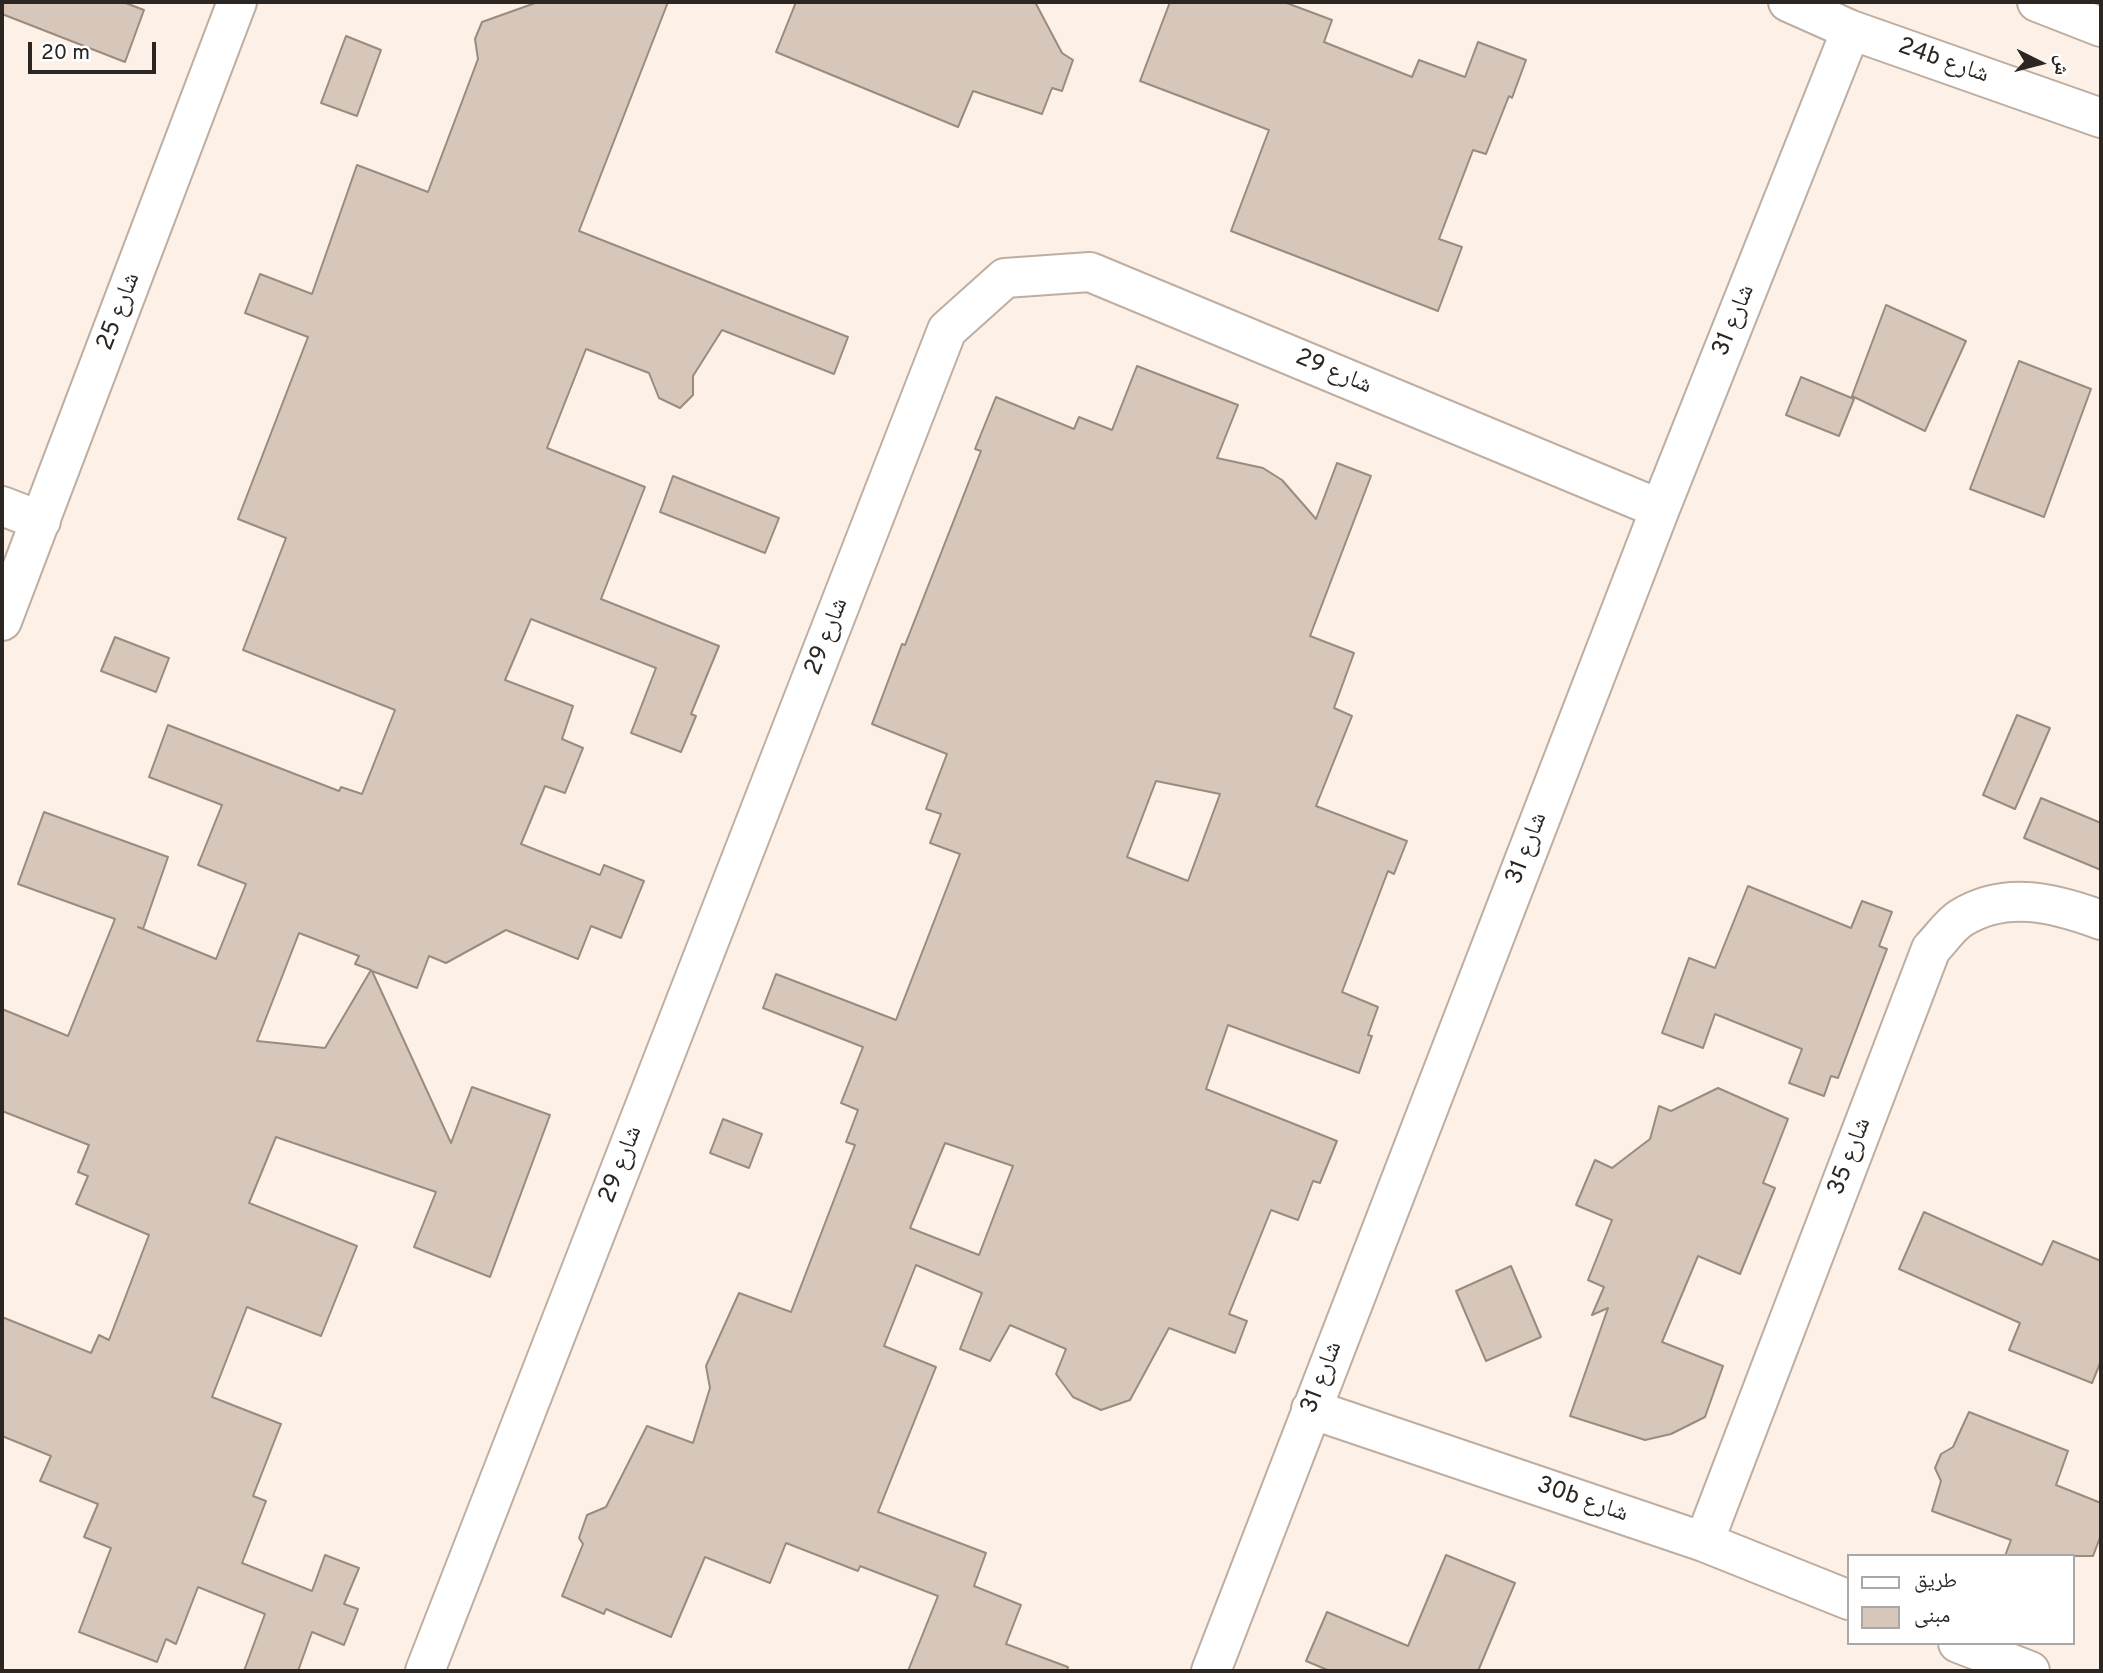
<!DOCTYPE html>
<meta charset="utf-8">
<style>
body{margin:0}
#map{position:relative;width:2103px;height:1673px;overflow:hidden;background:#fdf0e6;font-family:Overpass,"Noto Naskh Arabic",sans-serif}
canvas{display:block}
.frame{position:absolute;inset:0;border:4px solid #2b2621;pointer-events:none}
.legend{position:absolute;left:1847px;top:1554px;width:228px;height:91px;box-sizing:border-box;background:#fff;border:2px solid #aaa8a6;margin:0;padding:9px 12px;list-style:none;font-size:21px;color:#2b2621}
.legend li{display:flex;align-items:center;gap:14px;height:35px}
.legend b{width:35px;border:2px solid #aaa8a6}
.north{position:absolute;left:2005px;top:28px;width:70px;height:70px;-webkit-text-stroke:5px #fff;paint-order:stroke;rotate:96deg;font-size:19px;font-weight:700;line-height:28px;text-align:center;color:#2b2621}
.north::after{content:'';display:block;margin:auto;width:24px;height:32px;background:#2b2621;clip-path:polygon(50% 0,100% 100%,50% 72%,0 100%)}
.scale{position:absolute;left:28px;top:42px;width:128px;height:32px;box-sizing:border-box;border:4px solid #2b2621;border-top:0;padding-left:9px;font-size:21px;line-height:24px;white-space:nowrap;color:#2b2621;-webkit-text-stroke:5px #fff;paint-order:stroke}
</style>
<div id="map">
<canvas width="2103" height="1673"></canvas>
<div class="frame"></div>
<ul class="legend">
<li><b style="height:9px;background:#fff"></b>طريق</li>
<li><b style="height:19px;background:#d7c7ba"></b>مبنى</li>
</ul>
<div class="north">ش</div>
<div class="scale">20 m</div>
</div>
<script>
const g = document.querySelector('canvas').getContext('2d');
g.lineJoin = 'round';
function fillPath(path, color) { g.fillStyle = color; g.fill(path, 'evenodd'); }
function strokePath(path, color, width, dash) { g.strokeStyle = color; g.lineWidth = width; g.lineCap = dash ? 'butt' : 'round'; g.setLineDash(dash || []); g.stroke(path); }
function write(font, color, halo, rows, align = 'center') {
  g.font = font + ' Overpass,"Noto Naskh Arabic",sans-serif'; g.lineWidth = 6; g.setLineDash([]); g.textBaseline = 'middle'; g.strokeStyle = halo; g.fillStyle = color; for (const [text, x, y, turn = 0] of rows) {
    g.save(); g.translate(x, y); g.rotate((+turn || 0) * Math.PI / 180); g.textAlign = isNaN(turn) ? turn : align; if (halo) g.strokeText(text, 0, 0); g.fillText(text, 0, 0); g.restore();
  }
}
const building = new Path2D(`
 M2,2H123L144,10L125,62L2,14Z
 M538,2H668L579,231L848,337L834,374L722,330L693,376V395L680,408L659,398L649,373L586,349L547,448L645,487L601,599L719,646L691,714L696,716L681,752L631,733L656,668L531,619L505,680L573,706L562,739L583,748L565,793L545,786L521,844L600,875L604,865L644,881L621,938L591,926L578,959L506,930L446,963L429,956L417,988L372,971L451,1143L472,1087L550,1115L490,1277L414,1247L436,1192L276,1137L249,1203L357,1246L321,1336L247,1307L212,1397L281,1424L253,1496L266,1501L242,1563L312,1591L325,1555L359,1568L344,1604L358,1609L344,1645L312,1632L298,1671H244L265,1614L198,1587L176,1644L166,1639L157,1662L79,1632L111,1548L84,1537L98,1504L40,1481L51,1456L2,1436V1317L91,1353L99,1335L109,1340L149,1235L76,1204L88,1176L78,1172L89,1145L2,1111V1009L68,1036L115,919L18,884L44,812L168,857L143,929L138,927L216,959L246,884L198,865L222,805L149,777L168,725L339,791L341,787L362,794L395,710L243,650L286,538L238,519L308,337L245,313L260,274L312,294L357,165L428,192L478,59L475,39L482,22ZM299,933L359,956L355,964L371,970L325,1048L257,1041Z
 M796,2H1035L1062,53L1073,60L1062,91L1052,88L1042,114L973,91L958,127L776,52Z
 M1170,2H1284L1332,20L1324,42L1412,77L1419,60L1465,77L1478,42L1526,60L1512,98L1509,96L1486,154L1473,150L1439,239L1462,247L1438,311L1231,231L1269,130L1140,81Z
 M346,36L381,50L357,116L321,103Z
 M1886,305L1966,341L1925,431L1852,396Z
 M2019,361L2091,389L2044,517L1970,489Z
 M1137,366L1238,405L1217,458L1263,468L1282,480L1316,519L1337,463L1371,476L1310,636L1354,653L1334,708L1352,716L1316,806L1407,841L1394,874L1388,871L1342,992L1378,1007L1368,1035L1372,1036L1359,1073L1228,1025L1206,1089L1337,1141L1320,1183L1313,1181L1298,1220L1271,1210L1229,1314L1247,1321L1235,1353L1169,1328L1130,1400L1101,1410L1073,1397L1056,1374L1066,1349L1010,1325L990,1361L960,1349L982,1293L916,1265L884,1346L936,1367L878,1512L986,1553L974,1586L1021,1605L1006,1644L1068,1667L1067,1671H908L938,1596L860,1566L858,1571L786,1543L770,1583L705,1557L671,1637L606,1609L604,1614L562,1596L583,1544L579,1538L587,1515L606,1507L647,1426L693,1443L710,1388L706,1366L739,1293L791,1312L855,1145L846,1142L858,1110L841,1103L863,1047L763,1008L776,974L896,1020L960,854L930,843L941,814L926,809L947,754L872,724L902,644L905,645L981,451L975,449L996,397L1074,429L1079,417L1112,430ZM1156,781L1220,794L1188,881L1127,857ZM945,1143L1013,1166L979,1255L910,1228Z
 M1801,377L1854,399L1839,436L1786,415Z
 M673,476L779,518L765,553L660,512Z
 M115,637L169,658L156,692L101,671Z
 M2017,715L2050,728L2015,809L1983,795Z
 M2041,798L2101,823V870L2024,838Z
 M1748,886L1851,928L1862,901L1892,912L1879,946L1887,949L1838,1078L1831,1076L1824,1096L1789,1083L1802,1049L1715,1014L1703,1048L1662,1033L1689,958L1715,968Z
 M1718,1088L1788,1119L1763,1183L1775,1188L1740,1274L1698,1256L1662,1342L1723,1366L1705,1417L1671,1434L1645,1440L1570,1416L1608,1308L1592,1315L1604,1287L1588,1280L1612,1220L1576,1205L1595,1160L1612,1168L1650,1139L1659,1106L1671,1111Z
 M723,1119L762,1134L749,1168L710,1153Z
 M1924,1212L2042,1265L2053,1241L2101,1261V1361L2092,1383L2009,1350L2020,1323L1899,1269Z
 M1511,1266L1541,1337L1486,1361L1456,1291Z
 M1969,1412L2068,1451L2056,1485L2101,1503V1535L2093,1556H2005L2011,1540L1932,1511L1941,1481L1935,1468L1941,1454L1953,1447Z
 M1446,1555L1515,1583L1478,1671H1330L1306,1661L1327,1612L1408,1646Z`);
fillPath(building, '#d7c7ba');
strokePath(building, '#9a8b7f', 2);
const minor = new Path2D(`
 M1788,2L1851,30L2101,118
 M2037,2L2101,27
 M2,506L41,521
 M2,621L237,2
 M1311,1409L1704,1542L1849,1600
 M1704,1542L1931,949C1940,940 1950,925 1961,918C2006,890 2055,903 2101,920
 M1958,1643L2030,1671
 M425,1671L947,330L1005,278L1090,272L1660,509
 M1211,1671L1660,509L1851,30`);
strokePath(minor, '#beaea2', 42);
strokePath(minor, '#fff', 38);
write('24px', '#2b2621', '#fff', [
 ["24b شارع",1943,62,19],
 ["شارع 25",120,312,-69],
 ["شارع 31",1735,321,-68],
 ["شارع 29",1333,373,23],
 ["شارع 29",828,637,-69],
 ["شارع 31",1528,849,-69],
 ["شارع 35",1851,1157,-69],
 ["شارع 29",622,1165,-69],
 ["شارع 31",1323,1378,-69],
 ["30b شارع",1582,1501,19]
]);
</script>
